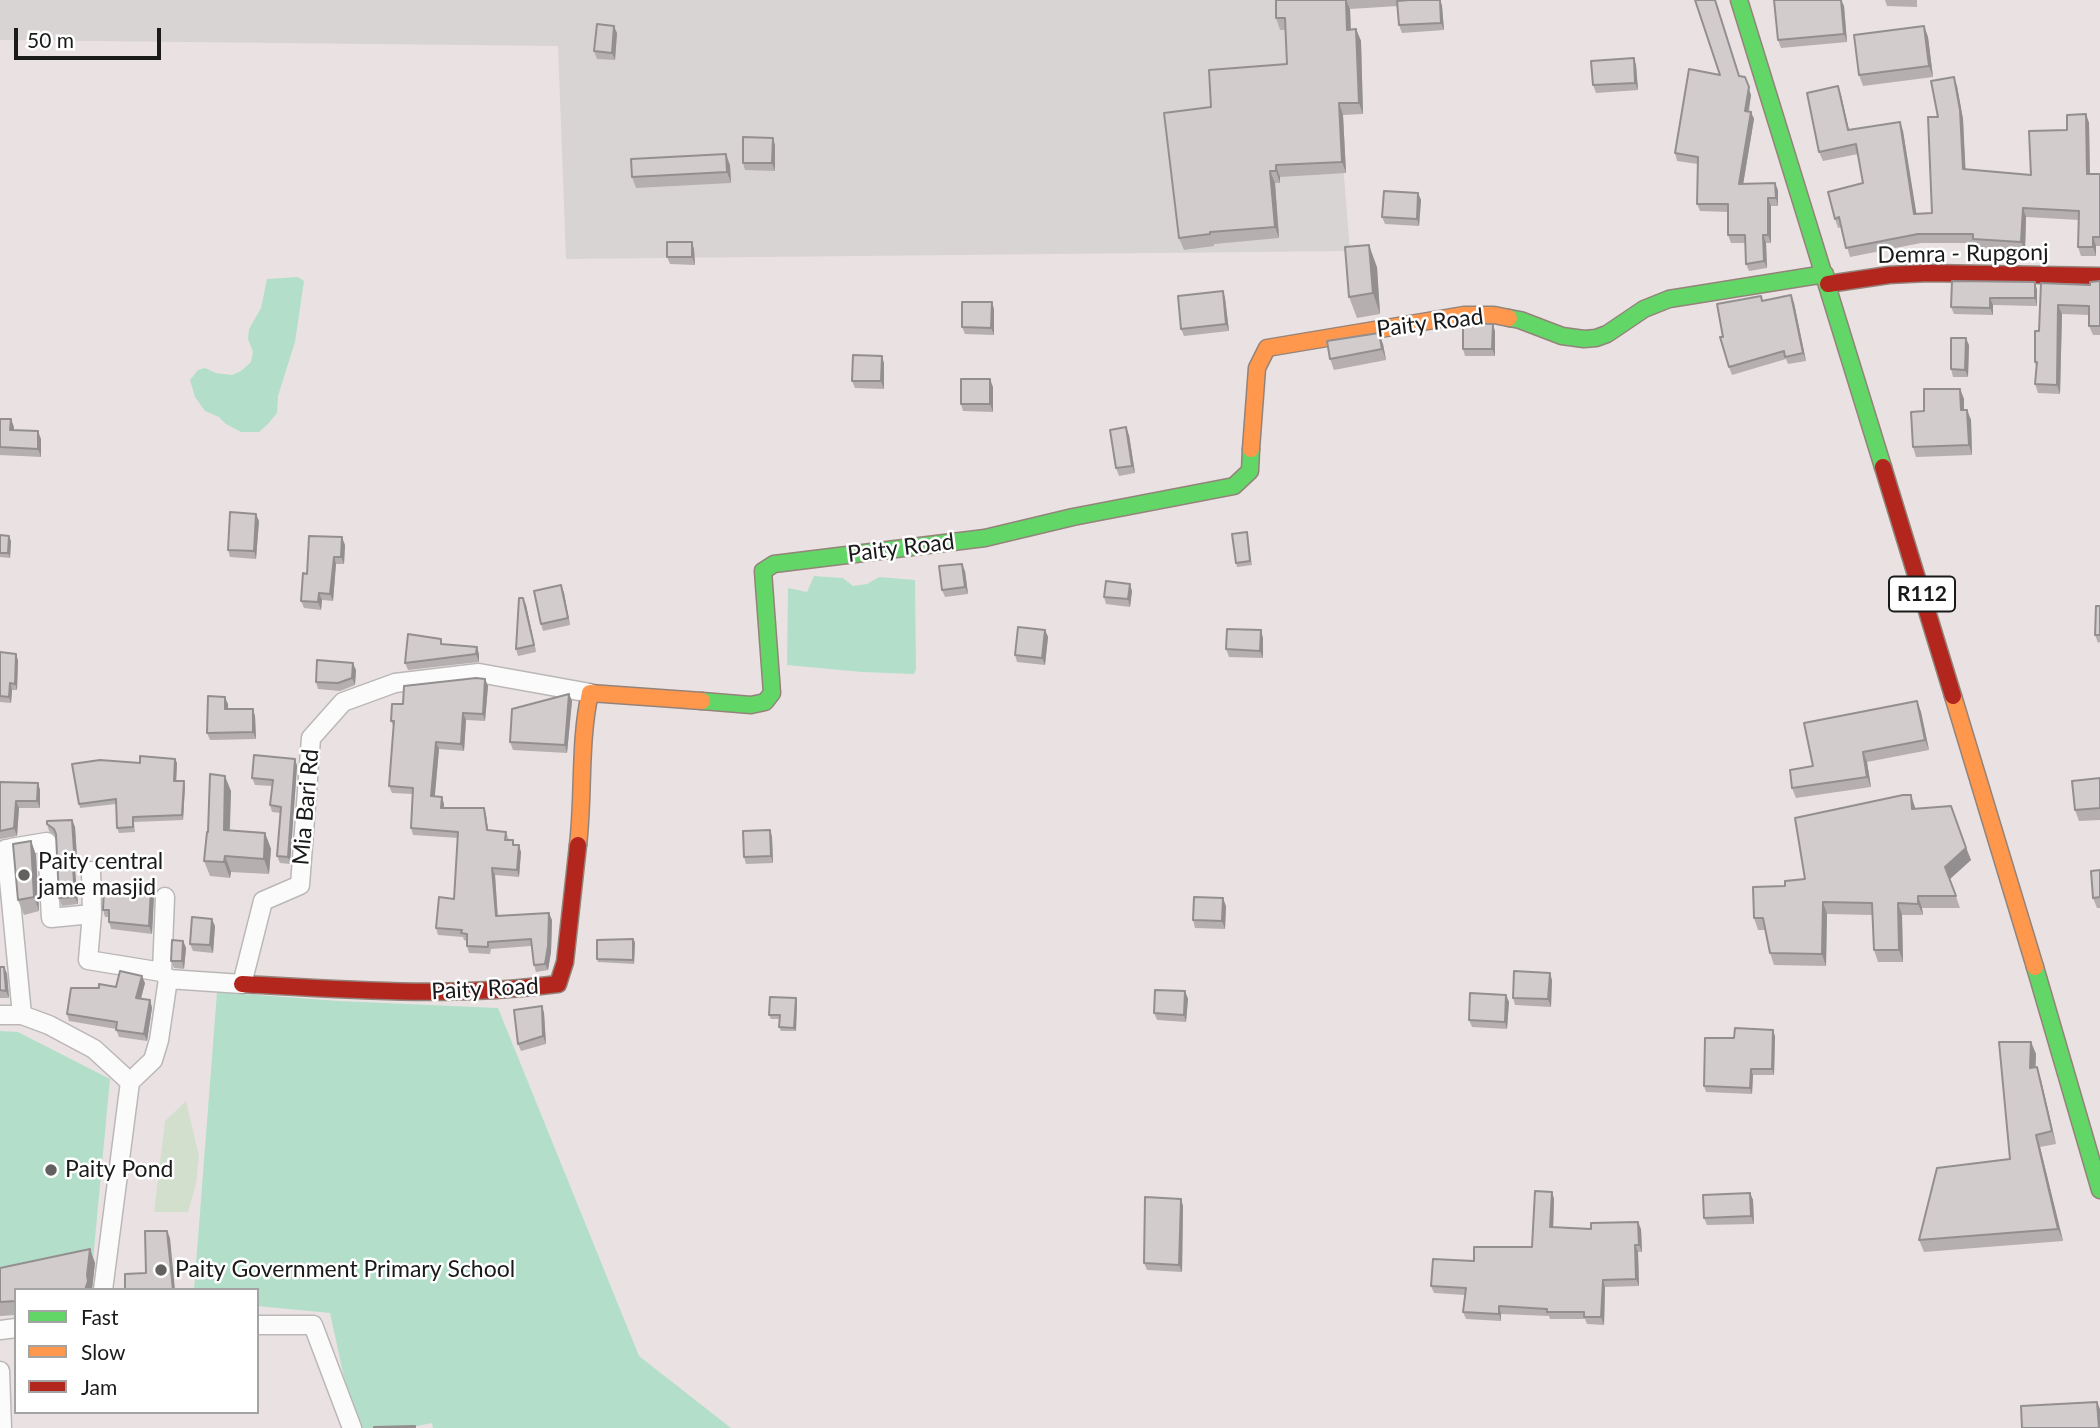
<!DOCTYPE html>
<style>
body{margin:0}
#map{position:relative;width:2100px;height:1428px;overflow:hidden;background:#eae2e2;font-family:Lato,sans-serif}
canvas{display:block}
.legend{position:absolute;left:14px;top:1288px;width:245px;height:126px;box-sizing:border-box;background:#fff;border:2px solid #a3a3a3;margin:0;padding:9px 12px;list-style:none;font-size:21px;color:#1a1a1a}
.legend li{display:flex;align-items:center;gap:14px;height:35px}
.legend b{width:35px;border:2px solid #a3a3a3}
.scale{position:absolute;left:14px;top:28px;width:147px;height:32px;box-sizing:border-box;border:4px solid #1a1a1a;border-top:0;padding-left:9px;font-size:21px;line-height:24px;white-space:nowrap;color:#1a1a1a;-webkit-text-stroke:5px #fff;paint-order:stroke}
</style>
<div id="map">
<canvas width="2100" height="1428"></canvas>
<ul class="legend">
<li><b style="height:9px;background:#63d668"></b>Fast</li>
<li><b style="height:9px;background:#ff974d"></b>Slow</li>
<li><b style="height:9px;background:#b3261e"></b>Jam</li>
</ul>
<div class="scale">50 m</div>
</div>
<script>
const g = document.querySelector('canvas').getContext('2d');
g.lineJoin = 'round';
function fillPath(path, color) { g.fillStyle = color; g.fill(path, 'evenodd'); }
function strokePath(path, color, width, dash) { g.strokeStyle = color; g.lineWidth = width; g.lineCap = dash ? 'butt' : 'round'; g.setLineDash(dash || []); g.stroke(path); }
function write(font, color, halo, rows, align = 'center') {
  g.font = font + ' Lato,sans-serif'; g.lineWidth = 5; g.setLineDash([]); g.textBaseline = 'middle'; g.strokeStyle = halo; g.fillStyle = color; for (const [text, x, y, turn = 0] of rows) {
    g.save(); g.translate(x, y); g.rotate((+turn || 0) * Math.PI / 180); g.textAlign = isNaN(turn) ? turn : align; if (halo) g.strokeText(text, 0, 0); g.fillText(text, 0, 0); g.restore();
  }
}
fillPath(new Path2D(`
 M0,0H1330L1350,251L566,259L558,46L0,40Z`), '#d9d4d4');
fillPath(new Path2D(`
 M186,1101L199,1156L196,1184L188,1212H154L165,1121Z`), '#d2dfcc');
fillPath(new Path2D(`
 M298,277L304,281L295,342L278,396L277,413L268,424L259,432H241L226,424L219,417L205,411L195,397L190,380L198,370L205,368L216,373L232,375L241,371L251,362L253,352L248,339L249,329L261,308L267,279Z
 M814,576L843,578L853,586L867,584L879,577L915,580L916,669L914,674L862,672L787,665L788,588L807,592Z
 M217,992L339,1001L498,1008L639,1356L731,1428H433L432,1423L407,1428H355L330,1313L257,1306V1290H194Z
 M0,1031L18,1032L110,1079L93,1260L0,1279Z`), '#b3dfca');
const street = new Path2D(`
 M11,848L47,842L51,918L92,914
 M6,849L22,1015
 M91,871L92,914L88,960L162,972L168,979
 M162,972L165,897
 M168,979L242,984L263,901L300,885L311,738L343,702L395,683L479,673L590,693
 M0,1015H22L49,1025L94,1049L130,1082
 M130,1082L153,1060L159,1040L168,979
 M103,1290L130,1082
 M257,1325H313L352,1428
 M0,1330L16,1328
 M0,1371L2,1428`);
const fast = new Path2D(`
 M1739,0L1883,467
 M1509,318L1520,320L1562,336L1584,339L1596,338L1607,334L1644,309L1669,299L1825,274
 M702,701L751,705L765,702L772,693L763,571L774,564L985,538L1073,517L1234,486L1250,471L1251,449
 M2035,967L2100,1190`);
const slow = new Path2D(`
 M1251,449L1257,368L1267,348L1464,315H1494L1509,318
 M1953,696L2035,967
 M578,845C584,794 579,742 590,693L702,701`);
const jam = new Path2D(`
 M1828,284L1889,275L1928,273L2100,276
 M1883,467L1953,696
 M242,984C348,990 452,998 558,984L565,962L578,845`);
strokePath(street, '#bbb7b7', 21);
strokePath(fast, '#94837a', 19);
strokePath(slow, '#94837a', 19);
strokePath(jam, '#94837a', 19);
strokePath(street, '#fcfbfb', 18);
strokePath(fast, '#63d668', 16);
strokePath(slow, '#ff974d', 16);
strokePath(jam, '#b3261e', 16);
fillPath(new Path2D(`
 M1276,0H1440L1442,6L1444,30L1402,33L1399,25L1398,6L1350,9L1351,29H1356L1361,41L1363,114L1343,115L1346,173L1280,177V183H1275L1279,238L1214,244V246L1184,250L1179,238L1211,107L1287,64L1285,30H1280L1276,18Z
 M1841,0L1844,6L1847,42L1781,48L1778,40Z
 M1885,0H1917V7L1887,6Z
 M1924,26L1928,37L1933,77L1863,86L1859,75Z
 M617,33L615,60L597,59L594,51Z
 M1636,65L1638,90L1596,93L1593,85Z
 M1720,75L1740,76L1751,95L1749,112H1751L1754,119L1743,184L1778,190V206H1771V243H1766L1767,268L1749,271L1746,264L1745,243H1731L1728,235V212L1700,211L1697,204L1698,164L1677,161L1675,153Z
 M1838,86L1841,95L1849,130L1900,122L1903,131L1916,214L1932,213L1938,117L1957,86L1963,119L1965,169L2031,175L2067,130L2086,114L2089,123L2090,174H2100V246H2096V256H2081L2078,247L2079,220L2026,217L2025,251L1976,248L1975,243H1921L1850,257L1841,227L1838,228L1835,219L1863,183L1858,154L1823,161L1819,152Z
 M775,145V171L745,170L743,163Z
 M730,165L731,183L636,188L632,177Z
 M1418,193L1421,200L1419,226L1385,224L1382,217Z
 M694,249L695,265L670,264L667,257Z
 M1377,267L1380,314L1357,318L1349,297Z
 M2100,281V335H2093L2089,326V315L2062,314L2060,394L2038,393L2035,384L2036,366L2035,362L2039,331L2041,283L2090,285Z
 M2035,282L2037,290V306L1993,305V315L1954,314L1951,307Z
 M1223,291L1225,298L1229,331L1184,336L1181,329Z
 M1791,295L1794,303L1806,361L1788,364L1786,359L1732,375L1729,367L1723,337L1761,296L1763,301Z
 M994,309V335L965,334L962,327Z
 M1495,331V356H1465L1463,349Z
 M1383,344L1386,360L1334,370L1330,359Z
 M1969,345L1968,377H1953L1951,369Z
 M884,363V389L855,388L852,381Z
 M993,387V412L963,411L961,404Z
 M1960,389L1964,399V410H1967L1971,420L1972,455L1916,457L1913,447L1924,411Z
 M0,419H11L14,430L41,439V457L0,455Z
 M1129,435L1135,473L1119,476L1116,468Z
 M259,521L256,559L230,557L228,550Z
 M0,535L11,541L10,558L0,557Z
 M1248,536L1252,565L1237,567L1236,563Z
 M345,545L344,564H336L333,601L322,600L321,610L304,608L301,601L307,574Z
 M965,571L968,594L945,597L942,590Z
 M561,585L564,593L570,625L543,631L541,624Z
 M1132,591L1130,607L1106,604L1104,597Z
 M526,605L536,652L518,656L516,649Z
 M2100,606V642L2098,643L2095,635Z
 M1045,630L1048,637L1045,665L1017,662L1015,655Z
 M1263,638V658L1229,657L1226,649Z
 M443,644L479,654V662L408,670L405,663Z
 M0,652L18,660L17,690H12L11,703L0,702Z
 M356,670L355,685L340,691L318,689L316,682Z
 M485,679L488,686L485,721L466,720L464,751L439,749L435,796L444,804V808H484L486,815L488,830L506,832L509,840L521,852L519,877L495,875L498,916L552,920L551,952L548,970L536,972L534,965L531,946L491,949L490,954L469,953L467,946V941L464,940L463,937L438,935L436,928L454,899L458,838L413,835L411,828L413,794L392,793L389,786L394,728L391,721L403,704Z
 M569,694L572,701L567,753L513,750L510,742Z
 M1917,701L1921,712L1929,750L1867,762L1871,787L1796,798L1792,788L1813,766Z
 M228,704V709L255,716L256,739L210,740L207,733Z
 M175,759L177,763L176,781L185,786L183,820L134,822L135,832L119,833L117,828L116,804L80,808L79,804L140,763Z
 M295,759L297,766L290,864L280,863L277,856L281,813L272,812L270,805L272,786L255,785L252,778Z
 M2100,778V820L2079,821L2075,810Z
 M0,782L38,783L40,790V808H19L17,836L0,839Z
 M231,791L230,831L265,833L271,849L269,874L231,872L230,878L210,876L204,861L208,832Z
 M1951,806L1971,860L1950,879L1960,908H1922L1923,915H1902L1903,962H1878L1874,950L1873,915L1827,914L1826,966L1774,965L1770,953L1765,930H1758L1754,918L1785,886L1805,879L1915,807L1916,809Z
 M72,820L75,827L77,858H74L78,904L62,906L59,898L56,836L49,831L47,824Z
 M770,830L772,837L773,863L746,864L744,857Z
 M31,841L36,855L39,911L24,915L18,900Z
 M2100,870V908H2097L2093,898Z
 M154,895L152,934L111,929L109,922V917H105L103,910Z
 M1226,906L1225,929L1195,928L1193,920Z
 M215,926L213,953L193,951L190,944Z
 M183,941L186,948L184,969L174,968L171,961Z
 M635,942L634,964L598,962L597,959Z
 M0,967H4L7,974L9,998H0Z
 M1552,980L1551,1007L1515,1005L1513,998Z
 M145,983L141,999L150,1000L152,1008L147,1041L119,1037L116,1029L69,1021L67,1014L116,987Z
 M1185,991L1188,999L1186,1022L1157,1020L1154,1013Z
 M1506,995L1509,1002L1507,1029L1472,1027L1469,1020Z
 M797,1002L796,1031H781L779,1027V1019H771L769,1015Z
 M542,1006L544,1013L546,1044L521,1051L518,1044Z
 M1775,1036L1774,1075H1753L1752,1094L1706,1092L1704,1086L1734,1038Z
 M2031,1042L2036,1054L2035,1067H2037L2041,1080L2056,1144L2040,1147L2063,1241L1924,1252L1919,1240L2010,1159Z
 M1552,1192L1554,1199L1553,1227L1591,1229H1641L1642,1252H1638L1639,1286L1605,1287L1604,1325L1587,1324L1585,1319H1550L1549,1316L1501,1314V1321L1466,1319L1463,1312L1465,1295L1434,1293L1431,1286L1474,1261L1532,1247Z
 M1750,1193L1753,1200L1754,1224L1707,1225L1704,1218Z
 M1181,1199L1183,1206L1182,1272L1147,1270L1144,1263Z
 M90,1249L95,1263L92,1289L16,1290V1315L0,1316V1268Z`), '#b5afb0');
fillPath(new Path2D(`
 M1346,0L1350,9L1351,41L1347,30Z
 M1440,0L1442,6L1444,30L1441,23Z
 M1841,0L1844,6L1847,42L1844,34Z
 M614,26L617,33L615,60L612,53Z
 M1924,26L1928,37L1933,77L1929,66Z
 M1356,29L1361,41L1363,114L1359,103Z
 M1634,58L1636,65L1638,90L1635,83Z
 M1745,77L1751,95L1747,118L1745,111Z
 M1954,77L1957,86L1963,119L1966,178L1963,169Z
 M1838,86L1841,95L1851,139L1848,130Z
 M1339,103L1343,115L1346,173L1342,162Z
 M1751,112L1754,119L1742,191L1739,184Z
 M2086,114L2089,123L2090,183L2087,174Z
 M1900,122L1903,131L1918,223L1914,214Z
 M773,138L775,145V171L772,163Z
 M726,154L730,165L731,183L727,172Z
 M1276,165L1280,177V183L1276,171Z
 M1270,171L1275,183L1279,238L1275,227Z
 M1775,183L1778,190V206L1776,198Z
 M1418,193L1421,200L1419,226L1417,219Z
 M1768,198L1771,206V243L1768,235Z
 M2023,208L2026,217L2025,251L2021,242Z
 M1763,235L1766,243L1767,268L1764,261Z
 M2093,237L2096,246V256L2093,247Z
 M692,242L694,249L695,265L692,257Z
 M1369,245L1377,267L1380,314L1373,293Z
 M2035,282L2037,290V306L2035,298Z
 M1223,291L1225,298L1229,331L1226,324Z
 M1791,295L1794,303L1806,361L1803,353Z
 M1990,298L1993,305V315L1990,308Z
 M992,302L994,309V335L991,328Z
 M2058,305L2062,314L2060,394L2057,385Z
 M1493,324L1495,331V356L1492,349Z
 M1379,333L1383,344L1386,360L1382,349Z
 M1966,338L1969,345L1968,377L1965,370Z
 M882,356L884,363V389L881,381Z
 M990,379L993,387V412L990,404Z
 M1960,389L1964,399V420L1961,410Z
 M1967,410L1971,420L1972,455L1969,445Z
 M11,419L14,427L13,438L10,430Z
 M1126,427L1129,435L1135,473L1132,466Z
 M38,431L41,439V457L38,449Z
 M256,514L259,521L256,559L254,551Z
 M9,536L11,541L10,558L8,553Z
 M342,537L345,545L344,564L341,557Z
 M334,557L336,564L333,601L330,594Z
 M962,564L965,571L968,594L965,587Z
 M1130,584L1132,591L1130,607L1128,599Z
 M561,585L564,593L570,625L568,618Z
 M319,593L322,600L321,610L318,602Z
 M523,598L526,605L536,652L534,645Z
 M1045,630L1048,637L1045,665L1042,658Z
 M1261,630L1263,638V658L1260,651Z
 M477,647L479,654V662L476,654Z
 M16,654L18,660L17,690L15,684Z
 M353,663L356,670L355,685L352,678Z
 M485,679L488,686L485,721L483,714Z
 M10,683L12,690L11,703L9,697Z
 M569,694L572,701L567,753L565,745Z
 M225,697L228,704V716L225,709Z
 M1917,701L1921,712L1929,750L1925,740Z
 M253,709L255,716L256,739L253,732Z
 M463,713L466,720L464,751L461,744Z
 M436,742L439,749L434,803L431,796Z
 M1863,752L1867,762L1871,787L1867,777Z
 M175,759L177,763L176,785L174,781Z
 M295,759L297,766L290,864L288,857Z
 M225,776L231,791L229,846L224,830Z
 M184,781L185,786L183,820L182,815Z
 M38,783L40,790V808L37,801Z
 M1911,795L1915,807L1916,821L1912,809Z
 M442,797L444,804L443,815L441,808Z
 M16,801L19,808L17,836L14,828Z
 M484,808L486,815L489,837L487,830Z
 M72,820L75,827L77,858L74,851Z
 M770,830L772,837L773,863L771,856Z
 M265,833L271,849L269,874L264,859Z
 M31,841L36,855L39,911L34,897Z
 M519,845L521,852L519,877L517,870Z
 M1966,848L1971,860L1950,879L1945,867Z
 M72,851L74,858L78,904L75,897Z
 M225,856L231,872L230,878L224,862Z
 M492,868L495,875L498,923L496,916Z
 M151,888L154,895L152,934L149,926Z
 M1918,896L1922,908L1923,915L1918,904Z
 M1223,898L1226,906L1225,929L1222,921Z
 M1823,902L1827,914L1826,966L1822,954Z
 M1898,903L1902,915L1903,962L1899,950Z
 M549,913L552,920L551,952L548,970L545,964Z
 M212,919L215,926L213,953L210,945Z
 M633,939L635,942L634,964L633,960Z
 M183,941L186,948L184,969L182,961Z
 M4,967L7,974L9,998L6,991Z
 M1550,973L1552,980L1551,1007L1548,999Z
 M142,976L145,983L139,1005L136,998Z
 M1185,991L1188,999L1186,1022L1184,1015Z
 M1506,995L1509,1002L1507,1029L1505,1022Z
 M796,998L797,1002L796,1031L794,1028Z
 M150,1000L152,1008L147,1041L144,1034Z
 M542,1006L544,1013L546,1044L543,1036Z
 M1773,1030L1775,1036L1774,1075L1772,1069Z
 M2031,1042L2036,1054L2035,1081L2030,1068Z
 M2037,1067L2041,1080L2056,1144L2052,1131Z
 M1751,1069L1753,1075L1752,1094L1750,1088Z
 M2036,1135L2040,1147L2063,1241L2058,1229Z
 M1552,1192L1554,1199L1553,1234L1550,1227Z
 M1750,1193L1753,1200L1754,1224L1751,1216Z
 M1181,1199L1183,1206L1182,1272L1179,1265Z
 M1638,1222L1641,1229L1642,1252L1639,1245Z
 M167,1231L170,1238L175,1290H173Z
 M1635,1245L1638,1252L1639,1286L1636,1279Z
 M90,1249L95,1263L92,1290H85Z
 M1603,1280L1605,1287L1604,1325L1601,1317Z
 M1499,1306L1501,1314V1321L1499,1314Z
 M2097,1402L2100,1409V1428H2099Z`), '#938f90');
const building = new Path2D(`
 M1276,0H1346L1347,30L1356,29L1359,103H1339L1342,162L1276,165V171H1270L1275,227L1210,232V234L1179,238L1164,113L1211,107L1209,70L1287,64L1285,18H1276Z
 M1410,0H1440L1441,23L1399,25L1397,1Z
 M1695,0H1715L1739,76L1745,77L1749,87L1745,111L1751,112L1739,184L1775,183L1776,198H1768V235H1763L1764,261L1746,264L1745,235H1728V204H1697L1698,157L1675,153L1689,69L1720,75Z
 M1774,0H1841L1844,34L1778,40Z
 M597,24L614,26L612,53L594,51Z
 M1924,26L1929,66L1859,75L1854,35Z
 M1634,58L1635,83L1593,85L1591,61Z
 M1954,77L1960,110L1963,169L2031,175L2029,131L2067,130V115L2086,114L2087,174H2100V237H2093V247H2078L2079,211L2023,208L2021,242L1973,239V234H1918L1846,248L1839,217L1835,219L1828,192L1863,183L1856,144L1819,152L1807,93L1838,86L1848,130L1900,122L1914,214L1932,213L1928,117H1938L1931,81Z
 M743,137L773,138L772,163H743Z
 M726,154L727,172L632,177L631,159Z
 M1384,191L1418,193L1417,219L1382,217Z
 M667,242H692V257H667Z
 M1369,245L1373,293L1349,297L1345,247Z
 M1952,281L2035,282V298H1990V308L1951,307Z
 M2100,281V326H2089V306L2058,305L2057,385L2035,384L2037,362H2035V331H2039L2041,283L2090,285V282Z
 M1223,291L1226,324L1181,329L1178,296Z
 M1791,295L1803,353L1785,357L1784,351L1729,367L1720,337H1723L1717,304L1761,296L1762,301Z
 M962,302H992L991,328L962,327Z
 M1463,323L1493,324L1492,349H1463Z
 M1379,333L1382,349L1330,359L1327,341Z
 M1951,338H1966L1965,370L1951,369Z
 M853,355L882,356L881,381H852Z
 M961,379H990V404H961Z
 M1924,389H1960L1961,410H1967L1969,445L1913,447L1911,412L1924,411Z
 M0,419H11L10,430L38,431V449L0,447Z
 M1126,427L1132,466L1116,468L1110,430Z
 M230,512L256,514L254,551L228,550Z
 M1247,532L1250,561L1236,563L1232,534Z
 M0,535L9,536L8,553H0Z
 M309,536L342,537L341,557H334L330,594L319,593L318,602L301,601L303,573L307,574Z
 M962,564L965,587L942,590L939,566Z
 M1106,581L1130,584L1128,599L1104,597Z
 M561,585L568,618L541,624L534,591Z
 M519,598H523L534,645L516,649Z
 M2096,606H2100V635H2095Z
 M1018,627L1045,630L1042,658L1015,655Z
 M1227,629L1261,630L1260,651L1226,649Z
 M408,634L441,639V644L477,647L476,654L405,663Z
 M0,652L16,654L15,684L10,683L9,697L0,696Z
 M317,660L353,663L352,678L338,683L316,682Z
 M476,678L485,679L483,714L463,713L461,744L436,742L431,796L442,797L441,808H484L487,830L506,832L505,840H513V845H519L517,870L492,868L496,916L549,913L548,946L545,964L534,965L531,939L488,942V947L467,946V934L461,933L462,930L436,928L439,897L454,899L458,832L411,828L413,788L389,786L394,721H391L392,704H403L404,686Z
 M569,694L565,745L510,742L512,709Z
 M208,696L225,697V709H253V732L207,733Z
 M1917,701L1925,740L1863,752L1867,777L1792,788L1790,770L1813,766L1804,723Z
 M254,755L295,759L288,857L277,856L281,807L270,805L273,780L252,778Z
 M140,756L175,759L174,781H184L182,815L133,817V827L117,828L116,799L79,804L72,764L100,760L140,763Z
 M210,774L225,776L224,830L265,833L264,859L225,856L224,862L204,861L207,832H208Z
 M2100,778V808L2075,810L2072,781Z
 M0,782L38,783L37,801H16L14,828L0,831Z
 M1903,795H1911L1912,809L1951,806L1966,848L1945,867L1956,896H1918V904L1898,903L1899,950H1874L1872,903L1823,902L1822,954L1770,953L1763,918H1754L1753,887L1785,886V881L1805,879L1795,818Z
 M72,820L74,851H72L75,897L59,898L56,834L54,829L47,824V821Z
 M770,830L771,856L744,857L743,831Z
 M31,841L34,897L18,900L13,844Z
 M2100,870V897L2093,898L2091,871Z
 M104,887L138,889V887L151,888L149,926L109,922V910H103Z
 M1194,897L1223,898L1222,921L1193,920Z
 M192,917L212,919L210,945L190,944Z
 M633,939V960L597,959V940Z
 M172,940L183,941L182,961H171Z
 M0,967H4L6,991L0,990Z
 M120,971L142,976L136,998L150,1000L144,1034L116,1030L117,1022L67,1014L71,988H99V984L116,987Z
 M1514,971L1550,973L1548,999L1513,998Z
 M1155,990L1185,991L1184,1015L1154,1013Z
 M1470,993L1506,995L1505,1022L1469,1020Z
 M770,997L796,998L794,1028L779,1027L780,1015H769Z
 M542,1006L543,1036L518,1044L514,1010Z
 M1735,1028L1773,1030L1772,1069H1751L1750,1088L1704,1086L1705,1038H1734Z
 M1999,1042H2031L2030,1068L2037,1067L2052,1131L2036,1135L2058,1229L1919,1240L1937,1168L2010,1159Z
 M1535,1191L1552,1192L1550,1227L1591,1229V1223L1638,1222L1639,1245H1635L1636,1279L1603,1280L1601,1317H1584V1312H1547V1309L1499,1306V1314L1463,1312L1466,1288L1431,1286L1433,1259L1474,1261V1247H1532Z
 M1750,1193L1751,1216L1704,1218L1703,1195Z
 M1145,1197L1181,1199L1179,1265L1144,1263Z
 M145,1231H167L173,1290H125V1274L146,1273Z
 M90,1249L87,1275L88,1281L85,1290H16V1301L0,1302V1268Z
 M2097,1402L2099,1428H2022L2021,1406Z
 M415,1426V1428H374V1427Z`);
fillPath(building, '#d2cccd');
strokePath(building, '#938f90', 2);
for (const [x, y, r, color] of [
 [24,875,7,"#636060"],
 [51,1170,7,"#636060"],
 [161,1270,7,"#636060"]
]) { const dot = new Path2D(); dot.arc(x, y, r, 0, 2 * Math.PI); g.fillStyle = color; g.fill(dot); strokePath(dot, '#fff', 2.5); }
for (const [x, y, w] of [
 [1922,594,66]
]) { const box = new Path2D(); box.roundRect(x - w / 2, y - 17.5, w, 35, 5); g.fillStyle = '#fff'; g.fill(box); strokePath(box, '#1a1a1a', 2); }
write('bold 21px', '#1a1a1a', null, [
 ["R112",1922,594]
]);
write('23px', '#1a1a1a', '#fff', [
 ["Demra - Rupgonj",1963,254,-1],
 ["Paity Road",1430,323,-7],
 ["Paity Road",901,548,-7],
 ["Mia Bari Rd",306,807,-85],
 ["Paity Road",485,989,-3]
]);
write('23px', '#1a1a1a', '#fff', [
 ["Paity central",38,862],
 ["jame masjid",38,888],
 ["Paity Pond",65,1170],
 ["Paity Government Primary School",175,1270]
], 'left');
</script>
